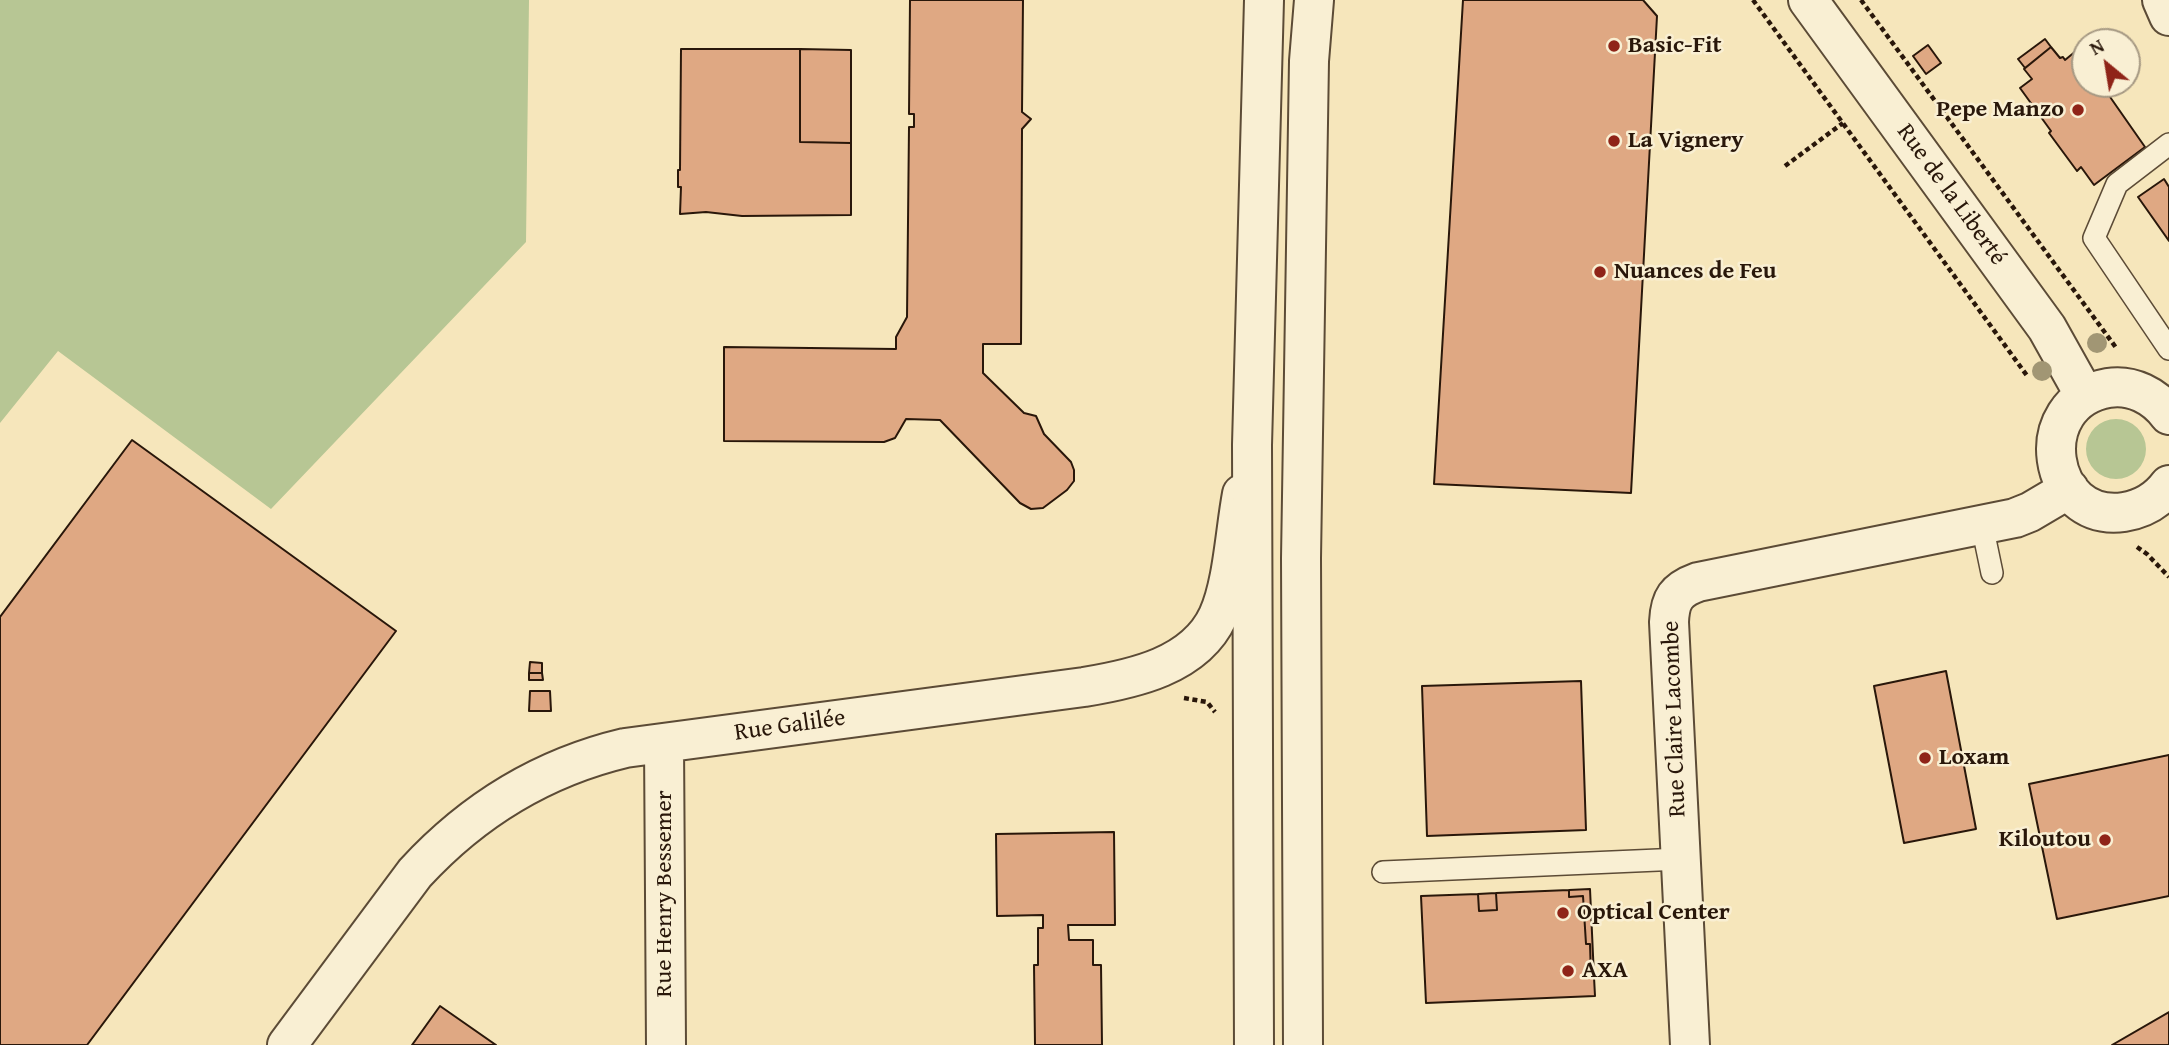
<!DOCTYPE html>
<meta charset="utf-8">
<style>
body{margin:0}
#map{position:relative;width:2169px;height:1045px;overflow:hidden;background:#f6e6bb;font-family:"Gentium Book Plus",serif}
canvas{display:block}
.north{position:absolute;left:2071px;top:28px;width:70px;height:70px;box-sizing:border-box;background:#f9efd3;border:2px solid #a69983;border-radius:50%;rotate:330deg;font-size:19px;font-weight:700;line-height:28px;text-align:center;color:#29170a}
.north::after{content:'';display:block;margin:auto;width:24px;height:32px;background:#8f2418;clip-path:polygon(50% 0,100% 100%,50% 72%,0 100%)}
</style>
<div id="map">
<canvas width="2169" height="1045"></canvas>
<div class="north">N</div>
</div>
<script>
const g = document.querySelector('canvas').getContext('2d');
g.lineJoin = 'round';
function fillPath(path, color) { g.fillStyle = color; g.fill(path, 'evenodd'); }
function strokePath(path, color, width, dash) { g.strokeStyle = color; g.lineWidth = width; g.lineCap = dash ? 'butt' : 'round'; g.setLineDash(dash || []); g.stroke(path); }
function write(font, color, halo, rows, align = 'center') {
  g.font = font + ' "Gentium Book Plus",serif'; g.lineWidth = 5; g.setLineDash([]); g.textBaseline = 'middle'; g.strokeStyle = halo; g.fillStyle = color; for (const [text, x, y, turn = 0] of rows) {
    g.save(); g.translate(x, y); g.rotate((+turn || 0) * Math.PI / 180); g.textAlign = isNaN(turn) ? turn : align; if (halo) g.strokeText(text, 0, 0); g.fillText(text, 0, 0); g.restore();
  }
}
fillPath(new Path2D(`
 M0,0H529L526,242L271,509L58,351L0,423Z
 M2086 449a30 30 0 1 1 60 0a30 30 0 1 1-60 0Z`), '#b7c694');
const building = new Path2D(`
 M910,0H1023L1022,112L1031,119L1022,129L1021,344H983V373L1024,413L1036,416L1044,434L1071,462L1074,470V481L1067,490L1043,508L1031,509L1020,503L940,420L906,419L895,438L884,442L724,441V347L896,349V337L907,317L909,127H914V114H909Z
 M1463,0H1643L1657,16L1631,493L1434,484Z
 M2045,39L2051,47L2025,68L2018,59Z
 M1928,45L1941,63L1926,74L1913,56Z
 M2051,47L2060,58L2063,57L2065,60L2076,51L2085,63V84H2101L2145,147L2094,185L2081,167L2077,171L2049,133L2051,131L2020,88L2032,79L2024,69Z
 M681,49H800V142L851,143V215L742,216L706,212L680,214L681,187H678V170H680Z
 M800,49L851,50V143L800,142Z
 M2164,179L2169,187V241L2138,197Z
 M132,440L396,631L87,1045H0V617Z
 M530,662L542,663V673H529Z
 M1946,671L1976,829L1904,843L1874,686Z
 M529,673H542L543,680H529Z
 M1581,681L1586,830L1427,836L1422,686Z
 M530,691H550L551,711H529Z
 M2169,755V896L2057,919L2029,784Z
 M1114,832L1115,925H1068L1069,940H1093V965H1101L1102,1045H1035L1034,965H1038V928H1043V915L997,916L996,834Z
 M1590,889L1594,977H1591L1590,944H1586L1583,896L1569,897V890Z
 M1569,890V897L1583,896L1586,944H1590L1591,977H1594L1595,996L1426,1003L1421,896L1478,894L1479,911L1497,910L1496,893Z
 M1496,893L1497,910L1479,911L1478,894Z
 M440,1006L496,1045H412Z
 M2169,1012V1045H2112Z`);
fillPath(building, '#dfa883');
strokePath(building, '#29170a', 2);
const service = new Path2D(`
 M2169,144L2117,184L2094,238L2169,349
 M1982,525L1992,573
 M1383,872L1681,859`);
const minor = new Path2D(`
 M1808,0L2047,328L2085,396
 M2162,0L2169,16
 M2169,415C2155,396 2132,384 2108,388C2028,402 2046,523 2124,512C2143,509 2158,500 2169,485
 M664,743L666,1045
 M287,1045L415,873C473,810 541,768 625,748L1084,687C1133,679 1195,666 1218,616C1233,583 1235,531 1242,494
 M1690,1045L1669,622C1670,599 1676,590 1698,582L2015,518L2030,512L2069,489`);
const tertiary = new Path2D(`
 M1254,1045L1252,445L1264,0
 M1303,1045L1301,558L1309,61L1314,0`);
strokePath(service, '#5c4b36', 24);
strokePath(minor, '#5c4b36', 42);
strokePath(tertiary, '#5c4b36', 42);
strokePath(new Path2D(`
 M1753,0L2028,377
 M1861,0L2117,349
 M1785,166L1843,123
 M2137,547L2147,554L2169,577
 M1184,698L1207,702L1215,712`), '#29170a', 4.5, [5, 3.5]);
strokePath(service, '#f9efd3', 21);
strokePath(minor, '#f9efd3', 38);
strokePath(tertiary, '#f9efd3', 38);
g.fillStyle = '#a19674';
for (const [x, y] of [
 [2097,343],
 [2042,371]
]) { g.beginPath(); g.arc(x, y, 10, 0, 2 * Math.PI); g.fill(); }
for (const [x, y, r, color] of [
 [1614,46,7,"#8f2418"],
 [2078,110,7,"#8f2418"],
 [1614,141,7,"#8f2418"],
 [1600,272,7,"#8f2418"],
 [1925,758,7,"#8f2418"],
 [2105,840,7,"#8f2418"],
 [1563,913,7,"#8f2418"],
 [1568,971,7,"#8f2418"]
]) { const dot = new Path2D(); dot.arc(x, y, r, 0, 2 * Math.PI); g.fillStyle = color; g.fill(dot); strokePath(dot, '#f9efd3', 2.5); }
write('bold 24px', '#29170a', '#f9efd3', [
 ["Basic-Fit",1628,46],
 ["Pepe Manzo",2064,110,"right"],
 ["La Vignery",1628,141],
 ["Nuances de Feu",1614,272],
 ["Loxam",1939,758],
 ["Kiloutou",2091,840,"right"],
 ["Optical Center",1577,913],
 ["AXA",1582,971]
], 'left');
write('24px', '#29170a', '#f9efd3', [
 ["Rue de la Liberté",1951,195,54],
 ["Rue Claire Lacombe",1675,719,-92],
 ["Rue Galilée",790,726,-8],
 ["Rue Henry Bessemer",665,894,-90]
]);
</script>
